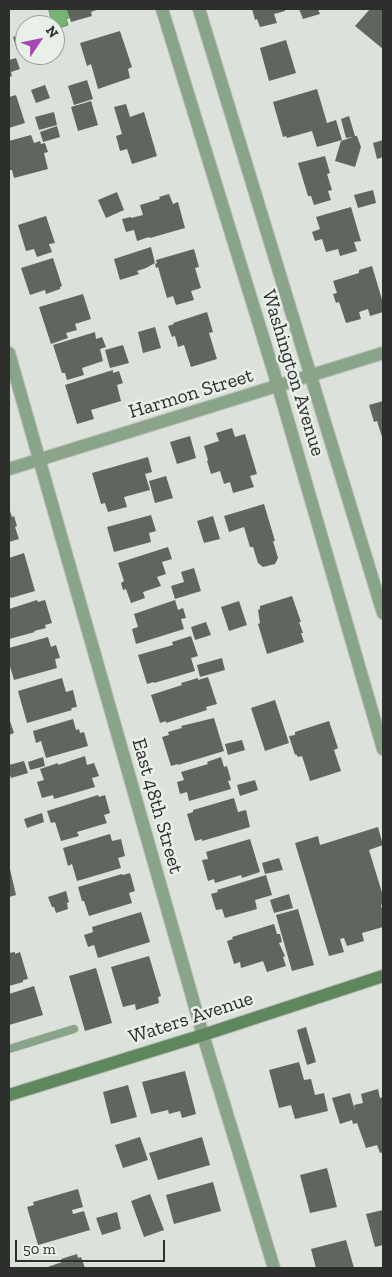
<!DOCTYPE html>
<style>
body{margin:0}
#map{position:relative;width:392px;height:1277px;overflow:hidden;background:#dce2db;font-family:"Zilla Slab",serif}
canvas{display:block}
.frame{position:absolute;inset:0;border:10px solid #2c2f2c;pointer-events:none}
.north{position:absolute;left:15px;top:15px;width:50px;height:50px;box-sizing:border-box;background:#e9efe9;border:1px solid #9da29d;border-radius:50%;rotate:56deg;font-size:14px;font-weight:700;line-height:20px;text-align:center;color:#2c2f2c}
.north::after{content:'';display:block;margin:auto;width:18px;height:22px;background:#a748b1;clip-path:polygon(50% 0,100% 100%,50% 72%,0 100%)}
.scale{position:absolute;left:15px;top:1240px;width:150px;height:22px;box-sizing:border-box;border:2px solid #2c2f2c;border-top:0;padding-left:6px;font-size:15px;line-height:18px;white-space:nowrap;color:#2c2f2c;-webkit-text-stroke:4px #e9efe9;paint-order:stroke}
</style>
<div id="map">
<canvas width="392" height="1277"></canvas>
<div class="frame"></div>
<div class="north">N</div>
<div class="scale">50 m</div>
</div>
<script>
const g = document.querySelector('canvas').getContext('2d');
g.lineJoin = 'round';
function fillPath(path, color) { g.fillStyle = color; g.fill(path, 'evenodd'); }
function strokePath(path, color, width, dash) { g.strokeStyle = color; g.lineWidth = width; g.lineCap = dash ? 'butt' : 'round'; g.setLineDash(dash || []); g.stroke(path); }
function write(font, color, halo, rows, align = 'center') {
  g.font = font + ' "Zilla Slab",serif'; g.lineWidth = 5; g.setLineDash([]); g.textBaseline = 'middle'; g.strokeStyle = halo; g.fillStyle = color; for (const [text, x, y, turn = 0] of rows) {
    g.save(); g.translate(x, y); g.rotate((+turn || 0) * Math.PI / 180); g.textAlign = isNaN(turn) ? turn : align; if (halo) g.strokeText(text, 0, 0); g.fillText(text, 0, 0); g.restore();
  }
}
const water = new Path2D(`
 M49,9H67L70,17L66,19L68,25L55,29V25H53Z`);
fillPath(water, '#75b473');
strokePath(water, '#5f8c5e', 1);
fillPath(new Path2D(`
 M67,9H99L91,12L92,16L71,22Z
 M252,9H285V11L274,14L277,23L260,27L257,19L255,20Z
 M299,9H318L320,14L303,19Z
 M370,9H383V49L355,26Z
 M120,31L132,67L128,69L130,78L98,89L91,64L87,66L80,43Z
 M25,34V47L17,50L13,37Z
 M286,40L296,73L269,81L260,48Z
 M16,58L20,69L11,72L12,76L9,77V60Z
 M87,80L93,99L74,105L68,86Z
 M45,85L50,98L36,103L31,90Z
 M317,89L327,123L336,120L342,140L317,147L312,131L287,138L286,136L283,137L273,102Z
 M16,95L25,123L9,128V97Z
 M91,101L98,125L78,131L71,107Z
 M126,104L130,117L144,112L157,156L132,164L127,149L120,151L116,136L122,134L114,107Z
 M54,112L57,125L39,130L35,117Z
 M349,116L355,136H357L361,147L355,167L335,161L341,141L353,137L346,138L341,119Z
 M57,126L60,137L43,142L40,132Z
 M31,135L34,143L40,141L41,144L45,143L48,152L44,153L48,169L14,178L12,170H9V141Z
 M383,140V157L377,159L373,143Z
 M325,156L330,173L327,174L332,190L328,191L331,200L314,205L311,196H308L298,163Z
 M373,190L376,203L358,208L354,195Z
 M117,192L124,210L106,218L98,200Z
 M169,194L173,204L178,202L185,228L150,238L149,237L137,241L134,230L126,232L122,219L131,217V218L143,215L140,205L160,199L159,197Z
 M351,207L361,241L354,242L357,251L340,256L338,249L326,252L322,239L315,241L312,232L320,229L316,217Z
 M46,216L55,243L49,244L52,252L37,257L34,249L26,251L18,225Z
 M151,247L155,263L146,268L137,271L139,274L120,280L114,259Z
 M194,249L199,267L195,268L201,288L191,291L194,300L176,305L173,296L167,298L158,267L156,268L155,264L157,263L156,260Z
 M53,258L62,286L60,287V289L46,294L45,290L30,295L21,268Z
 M372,266L383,303V312L370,316L368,309L359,312L361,319L346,323L339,302L336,303L333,294L337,293L333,281L359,273V270Z
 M83,294L91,319L75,324L77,330L66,333L68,338L51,344L39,307Z
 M207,312L213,332L209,333L217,359L191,367L184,345L178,347L175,336L172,337L168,326L174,324L173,323Z
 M155,327L161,348L143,353L138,332Z
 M95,332L96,339L102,337L106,347L100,349L103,361L82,368L84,375L67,380L65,373H62L53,345Z
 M123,345L129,363L110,368L105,350Z
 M113,370V373L119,371L123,383L117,385L121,401L91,410L94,419L77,424L65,385Z
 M383,401V440L377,421L374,422L369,405Z
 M232,428L235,437L245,434L257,474L250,476L254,487L233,493L230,482L224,484L220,471L211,474L207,461L208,460L204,446L219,441L216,433Z
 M190,436L196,458L177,464L170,442Z
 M148,457L152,472L145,474L150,490L124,497L127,507L108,512L105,503L101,504L92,473Z
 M166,476L173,498L155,503L149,481Z
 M264,504L275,541H273L278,558L275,564L263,567L258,563L253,547H250L244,527L229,532L224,516Z
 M9,508L12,517L14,516L17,526L15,527L19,539L9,542Z
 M151,515L156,531L149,533L151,542L114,552L107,527Z
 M213,516L220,539L204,543L197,521Z
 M168,547L172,559L162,562L166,574L157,577L161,586L143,592L145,598L131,603L126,589L123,590L121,583L124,581L118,563Z
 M24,553L35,591L11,598L9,595V558Z
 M194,568L201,591L175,599L171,586L184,582L181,572Z
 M292,596L301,622H299L303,633H301L304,642L267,654L258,624L260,623L258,610L260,609V606Z
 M37,600L38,602L45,600L52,623L45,625L46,628L34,631L35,632L9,639V609Z
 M175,600L178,610L183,608L186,618L181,619L184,629L136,644L132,629L138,627L134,614Z
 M239,601L247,625L229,631L221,607Z
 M206,622L211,635L195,640L191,627Z
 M191,636L198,656L191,658L195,671L154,683V682L147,684L138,655L173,645L172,642Z
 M48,637L51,647L56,645L60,658L55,659L57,668L14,680L9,663V648Z
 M222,658L225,670L200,677L197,665Z
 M208,677L217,704L206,707L207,710L166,723V721L160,723L151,695L182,685L181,683L198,678V680Z
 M62,678L66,692L73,690L77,707L71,708L72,710L27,723L18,691Z
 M275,700L289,743L265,751L251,708Z
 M9,718L14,733L9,735Z
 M214,718L224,751L178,765V764L171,766L162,737L169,735L168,732L182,728L181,726Z
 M73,719L76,730L79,729L80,733L84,732L88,746L46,758L41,741L36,743L33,731Z
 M329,721L338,748L334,750L341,771L310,781L302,756L298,757L296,754L295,755L289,736L295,735V732Z
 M242,740L245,750L228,755L225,744Z
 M85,756L87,765L94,763L99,776L92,778L95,787L54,799L53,795L42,798L37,782L44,780L40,769L58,763V765Z
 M43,757L45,766L30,770L28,762Z
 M221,757L224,767L227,766L231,780L228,781L231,789L189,801L187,792L180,794L177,782L184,780L181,772L208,764L207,762Z
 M24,761L28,773L11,778L9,771V765Z
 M255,780L258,790L240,796L237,785Z
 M98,795L99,797L105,795L110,813L104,815L107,823L77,832L79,836L61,841L55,822L51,823L47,811Z
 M234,798L238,812L246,810L250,827L202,841V839L195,841L187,814L193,812V810Z
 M42,813L44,822L27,828L24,819Z
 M378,827L383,845L369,850L383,896V904L381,905L383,914V927L362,933L364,941L347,946L344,938L340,939L344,952L329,956L295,843L318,836L320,845Z
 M110,834L112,841L121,839L125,856L118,858L121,868L77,881L72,864L68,866L63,848Z
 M250,839L260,872L242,878L241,875L215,883L214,879L208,881L202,860L208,859L206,852Z
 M279,858L283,870L265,874L262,863Z
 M9,865L16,895L9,897Z
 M130,873L135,891L129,893L132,903L89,916L84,901H82L78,887L122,874L123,875Z
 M266,875L272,895L255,900L257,909L225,918L222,909L216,910L211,894L218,892L217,890Z
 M66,891L69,902L67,903L68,909L56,913L54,907H52L48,897Z
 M289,894L293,908L274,913L270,900Z
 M298,909L314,965L292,971L276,915Z
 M141,912L150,942L98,958L94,945L88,947L84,935L93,932L92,927Z
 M274,924L277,934H280L282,942L279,943L285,956L283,957L286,966L267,972L263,961L241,968L240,962L234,964L227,941L233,939L232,937Z
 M15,952V954L20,952L28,979L23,980V982L9,986V953Z
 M149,956L161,996L158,997L159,1003L136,1010L135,1004L123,1007L111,967Z
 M96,968L112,1023L85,1031L69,976Z
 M34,986L43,1015L9,1025V994Z
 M306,1027L316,1062L307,1065L297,1030Z
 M299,1062L304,1080L311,1079L315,1095L324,1093L328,1111L295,1119L291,1105L279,1108L269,1070Z
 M185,1071L196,1114L182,1118L180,1111L169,1114L168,1110L151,1114L142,1082Z
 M128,1085L137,1117L111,1124L103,1092Z
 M378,1089L380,1098L383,1097V1152L380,1153L377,1145L366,1148L357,1123L353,1124L352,1120L340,1124L332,1098L350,1093L355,1111L354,1105L363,1103L361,1094Z
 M140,1137L148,1160L123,1168L115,1145Z
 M202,1137L210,1165L158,1180L149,1153Z
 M327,1168L337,1207L310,1213L300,1175Z
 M213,1182L221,1211L174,1224L166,1195Z
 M78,1189L83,1207L72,1210L73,1214L84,1211L90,1230L38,1245L27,1207L34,1205L33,1202Z
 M150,1194L164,1230L144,1237L131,1201Z
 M383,1210V1245L375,1247L366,1214Z
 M117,1212L121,1229L102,1235L96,1218Z
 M346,1240L354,1268H316L311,1249Z
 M77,1254L78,1258L81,1257L85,1268H45L62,1262L61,1259Z`), '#60655f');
const service = new Path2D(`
 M9,1049L74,1029`);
const minor = new Path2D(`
 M162,9L278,386L383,749
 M199,9L383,613
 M9,353L203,1035L274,1268
 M9,469L383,353`);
const secondary = new Path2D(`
 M9,1095L203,1035L383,976`);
strokePath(service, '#b9beb8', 9);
strokePath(minor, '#b9beb8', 14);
strokePath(secondary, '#b9beb8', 14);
strokePath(service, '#89a488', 8);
strokePath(minor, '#89a488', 12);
strokePath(secondary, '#5f875d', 12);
write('20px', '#2c2f2c', '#e9efe9', [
 ["Washington Avenue",293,373,73],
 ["Harmon Street",191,394,-17],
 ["East 48th Street",157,806,74],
 ["Waters Avenue",191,1018,-18]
]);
</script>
